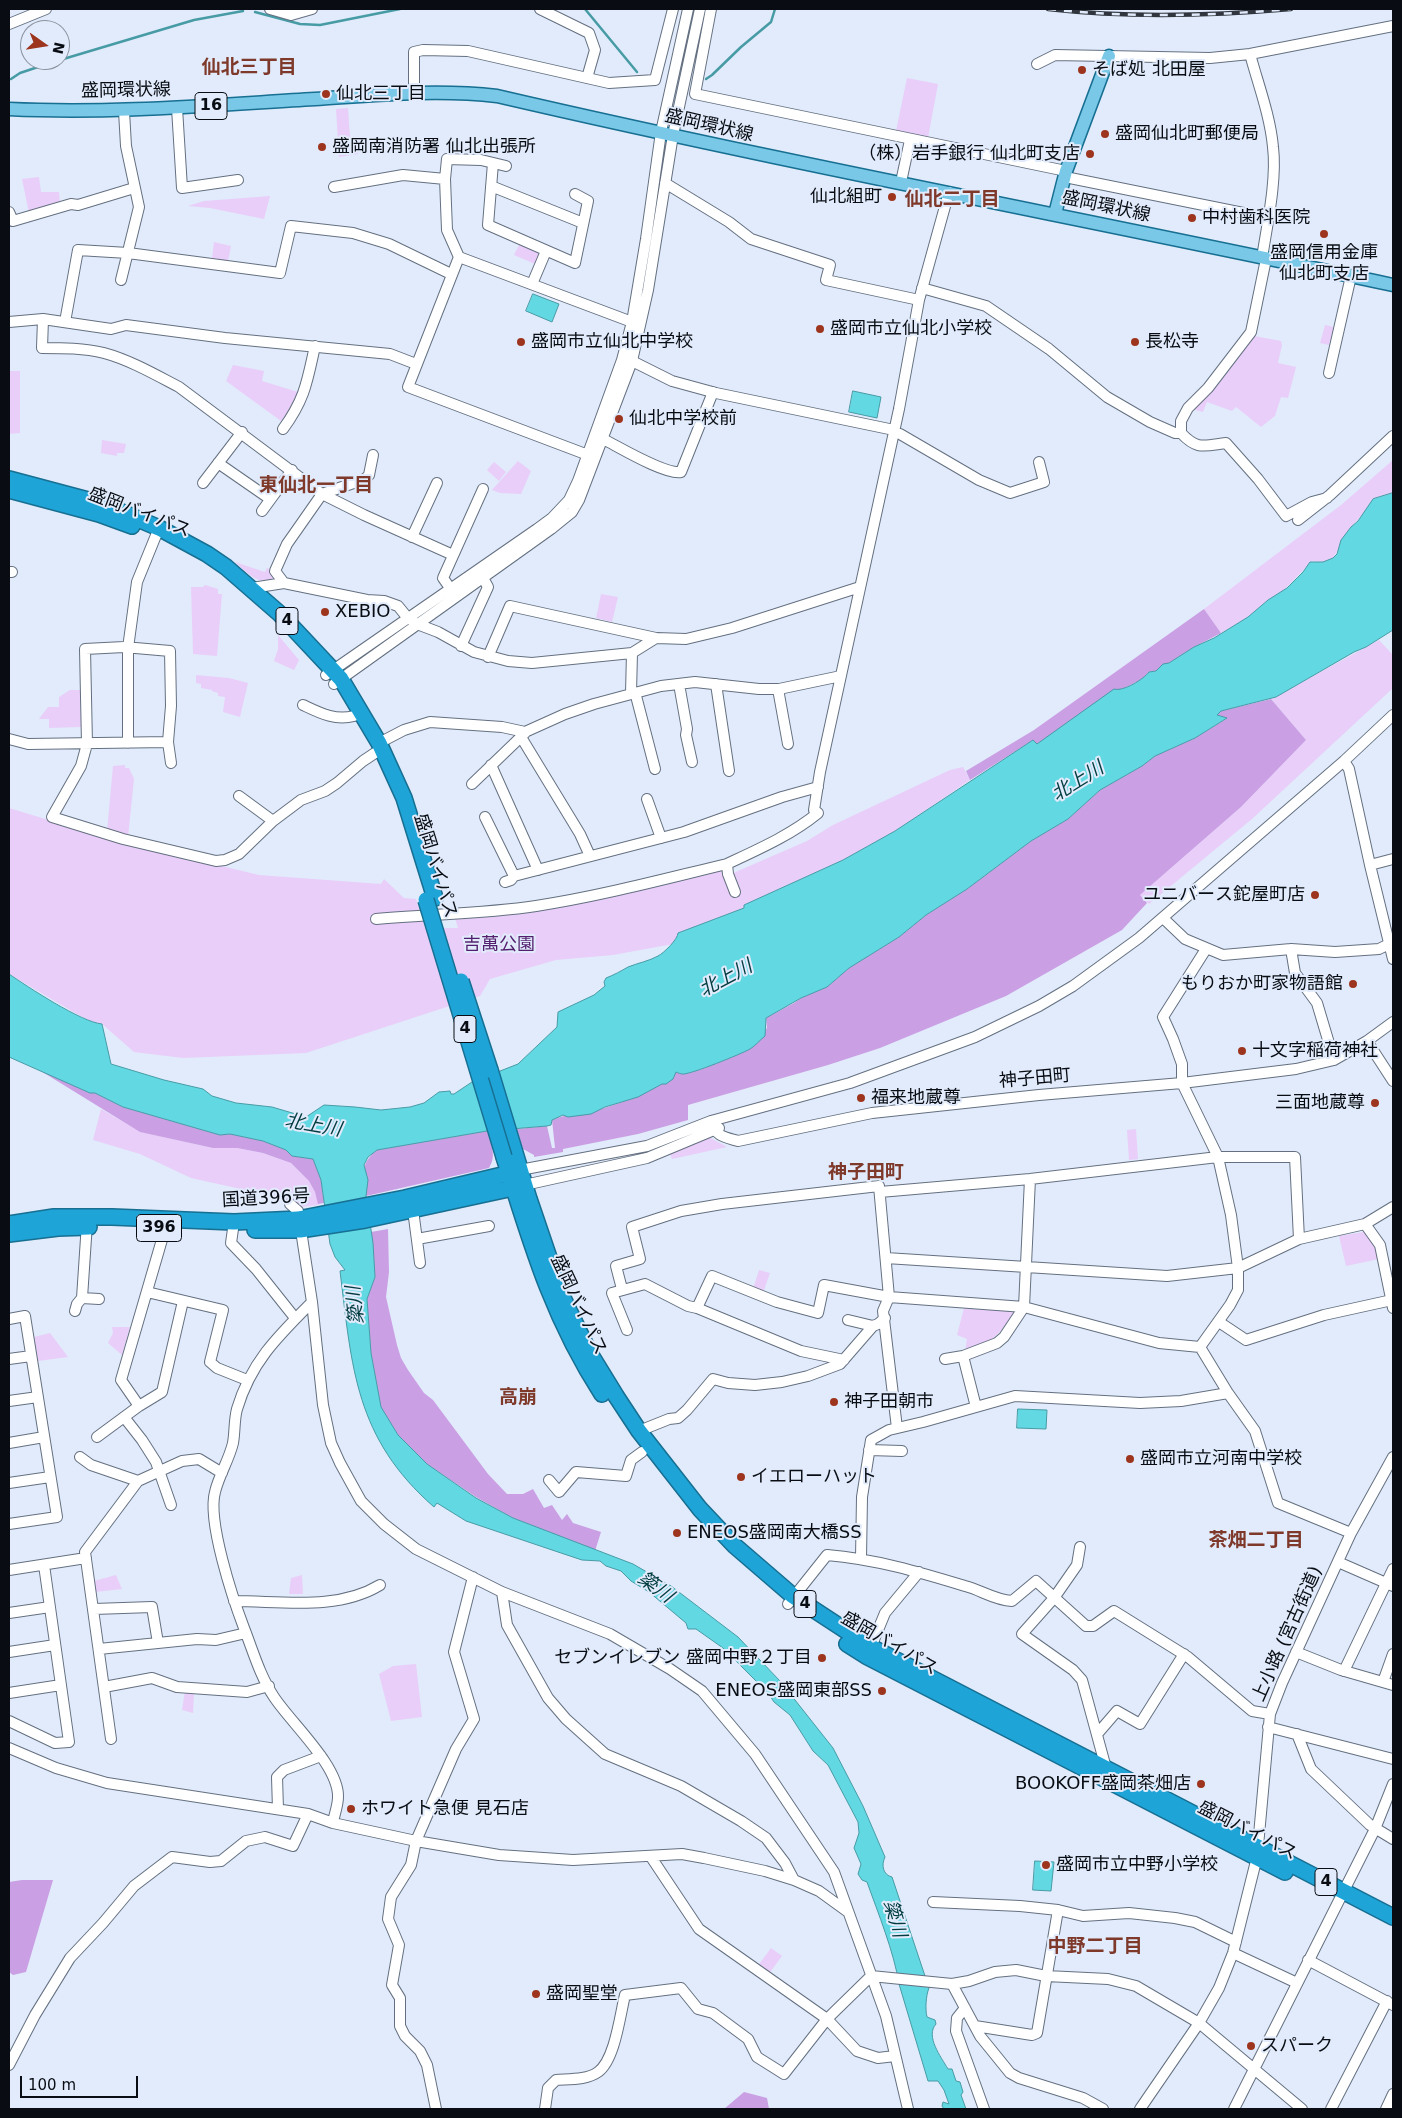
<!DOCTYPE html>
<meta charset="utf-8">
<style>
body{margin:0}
#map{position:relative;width:1402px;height:2118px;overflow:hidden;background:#e1ebfb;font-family:"DejaVu Sans",sans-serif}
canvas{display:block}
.frame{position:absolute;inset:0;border:10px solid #090d13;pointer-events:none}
.north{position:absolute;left:20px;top:20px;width:50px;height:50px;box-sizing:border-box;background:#e1ebfb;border:1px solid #8b929e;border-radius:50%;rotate:103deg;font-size:14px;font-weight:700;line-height:20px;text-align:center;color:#090d13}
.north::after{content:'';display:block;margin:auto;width:18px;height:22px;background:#9d351e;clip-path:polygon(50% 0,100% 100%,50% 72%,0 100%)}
.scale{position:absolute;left:20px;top:2076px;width:118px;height:22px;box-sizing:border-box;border:2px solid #090d13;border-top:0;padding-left:6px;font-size:15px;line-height:18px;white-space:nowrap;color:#090d13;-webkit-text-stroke:4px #e1ebfb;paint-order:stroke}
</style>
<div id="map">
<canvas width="1402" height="2118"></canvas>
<div class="frame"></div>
<div class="north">N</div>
<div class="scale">100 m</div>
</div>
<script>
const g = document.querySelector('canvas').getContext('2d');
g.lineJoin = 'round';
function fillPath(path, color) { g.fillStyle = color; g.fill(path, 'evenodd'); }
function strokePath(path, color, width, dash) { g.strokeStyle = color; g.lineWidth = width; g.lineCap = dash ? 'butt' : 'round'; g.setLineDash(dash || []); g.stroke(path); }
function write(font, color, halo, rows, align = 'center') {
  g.font = font + ' "DejaVu Sans","Noto Sans JP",sans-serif'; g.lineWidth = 4; g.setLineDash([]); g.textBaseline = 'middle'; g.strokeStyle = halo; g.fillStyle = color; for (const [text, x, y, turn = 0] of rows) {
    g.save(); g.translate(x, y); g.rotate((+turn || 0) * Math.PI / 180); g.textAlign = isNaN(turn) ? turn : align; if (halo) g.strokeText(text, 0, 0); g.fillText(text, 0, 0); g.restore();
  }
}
fillPath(new Path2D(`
 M907,78L938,84L928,138L896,131Z
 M348,108L350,137H356L358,154L339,157L336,109Z
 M39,177L41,192H59L60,204L29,213L22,179Z
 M270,196L264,219L210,208L188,206L204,201Z
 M214,242L231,246L228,261L212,258Z
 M520,243L538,251L539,254L535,264L514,255Z
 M1325,325L1334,327L1329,345L1320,343Z
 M1254,336L1281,341L1282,345L1278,363L1296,367L1288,398L1281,397L1275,416L1261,427L1236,407L1232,411L1207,402L1203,412L1191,409Z
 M233,365L264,371L262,381L298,392L291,407L281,421L226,381Z
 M9,371H20V433L9,434Z
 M102,440L126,444L124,453H117V456L101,453Z
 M1393,460V493L1360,517L1351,527L1333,558L1323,562L1312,561L1281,593L1268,600L1248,617L1221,633L1204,609L1341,505Z
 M518,461L531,471L521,494L500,493L492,490Z
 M494,462L506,472L499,481L487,470Z
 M235,562L265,572L267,568L273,571L274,578C259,587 246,572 235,562Z
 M205,585L218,589V594H222L217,656L193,654L191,587H203Z
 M601,594L618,597L612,622L596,618Z
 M278,635L299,660L294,670L274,661L278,649Z
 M1379,640L1393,655V688L1252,819L1149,904L1140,895L1240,808L1306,740L1271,699Z
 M196,675L229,678L248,683L240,717L223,712L225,697L218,696V693L212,691V690L201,688V684L196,683Z
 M70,690H80L81,727L49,728V719H39L48,707H59V697Z
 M125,765V768H129L134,779L128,837L107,831L113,766Z
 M963,767L970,780L895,831L843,860L744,905V908L678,933V937L673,944L613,955L556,960L490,979L480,996L306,1053L183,1058L134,1052L102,1024L94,1023L75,1013L9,974V808L121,842L259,875L381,884L384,879L404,898L416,899L425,928H458L455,918L717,869L722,872L724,877L807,841L833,825L950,770Z
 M101,1109L141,1132L213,1148H237L263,1153L291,1163L309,1181L315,1192L319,1205L299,1207L277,1197L191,1178L140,1154L93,1140Z
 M1136,1129L1138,1159L1129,1160L1127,1130Z
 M707,1136L727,1147L672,1159L670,1154Z
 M1364,1232C1375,1236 1376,1249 1379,1259L1346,1266L1339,1236Z
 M759,1270L770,1273L763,1293L753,1289Z
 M964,1308L1013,1311V1313C997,1339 993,1340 965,1351L967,1339L957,1335Z
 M112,1327H130L122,1355L108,1343L113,1333Z
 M50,1333L68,1357L38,1361L34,1337Z
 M116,1575L122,1589L95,1592L94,1581Z
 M302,1575L303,1594H289L291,1578Z
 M416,1664L422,1717L391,1721L379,1674L393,1666Z
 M185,1691L194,1693L193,1713L182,1710Z
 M771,1948L782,1956L768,1975L757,1967Z`), '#e9cef9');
fillPath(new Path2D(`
 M1204,609L1221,633L1194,647L1156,671L1149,672L1144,678L1119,691L1037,744L1033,740L970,780L966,771L1034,730Z
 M1271,699L1306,740L1241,807L1140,895L1147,903L1122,930L1006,996L880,1048L828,1065L688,1105V1120L638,1134L563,1149V1152L534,1157V1155L523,1149L517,1129L547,1126L552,1148H555L552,1120C568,1113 584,1113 601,1109C632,1099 646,1094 675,1076V1072C678,1072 680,1074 683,1074C692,1074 739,1055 749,1049C756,1045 762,1034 767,1028L766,1018L794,1003L801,998L827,987L849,968L899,937L926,915L967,889L1031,841L1068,819L1100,790L1142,766L1155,756L1195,738L1226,719L1217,715L1221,711Z
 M36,1068L90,1093H95L123,1107L220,1135L230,1134L263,1141L286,1150L292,1156L313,1159L321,1180L324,1203L318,1204L315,1192L309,1181L291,1163L263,1153L237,1148H213L140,1132Z
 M487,1131C491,1145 497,1155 489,1168L366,1196C364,1175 359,1164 377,1150Z
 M388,1229L389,1272L386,1297L397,1345L401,1358L408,1370L424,1393L433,1400L488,1474L507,1494H523L533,1489L544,1508L552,1505L562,1520L567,1514L573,1523L601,1532L595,1551L513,1518L476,1497L427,1464L398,1435L381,1408L371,1353L367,1299L375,1277L371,1232Z
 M22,1880H53L26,1972L13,1975L9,1972V1882Z
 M744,2092L767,2098L769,2109H724Z`), '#ca9fe4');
const water = new Path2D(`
 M533,294L559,304L552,322L526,311Z
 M853,391L881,397L877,418L849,412Z
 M1393,493V630L1366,647L1354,652L1276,697L1221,711L1217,715L1227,718L1195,738L1155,756L1142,766L1100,790L1068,819L1031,841L967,889L926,915L899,937L849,968L827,987L801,998L766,1018L765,1036C760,1040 755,1046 750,1049C741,1054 692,1074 683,1074C681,1074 678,1073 676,1072L673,1079L666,1084H662L638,1097L605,1107L591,1114L568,1117L563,1115L552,1120L551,1125L547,1126L487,1131L377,1150L368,1157L364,1165L368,1180L366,1196L373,1243L375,1277L367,1299L371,1353L381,1407L398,1435L427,1464L476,1498L513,1518L633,1564L671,1586L738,1637L780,1681L833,1748L863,1806L885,1857C881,1865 883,1875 892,1877L929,1988C926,1995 925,2009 927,2017L935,2020L936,2024C925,2036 941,2057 948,2069H952L956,2081L960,2082L963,2092L961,2095L966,2109H944L942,2106L943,2102L949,2104L944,2090L938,2081H928L899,1984C894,1952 878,1913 867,1882L862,1880L858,1874L861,1864L854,1848L859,1833L858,1822L828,1765L813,1751L790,1715L774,1702L768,1693L723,1648L696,1629H688L686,1623L649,1592L631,1581L621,1571L606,1566L600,1561L582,1560L561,1553L466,1521L437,1503L434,1507C355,1438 352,1368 340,1271L345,1270L335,1257L330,1244L321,1180L313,1159L292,1156L286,1150L263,1141L230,1134L220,1135L123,1107L95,1093H90L9,1057V974C28,987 81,1022 102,1024L111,1064L164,1080L203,1089L212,1096L236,1103L272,1107L306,1117L324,1105L355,1107L381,1110L410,1107L424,1103L439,1092L450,1091L451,1094H454L472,1082L518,1064L557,1027L558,1012L594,995L605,986L604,982L606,978C614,975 621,971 628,967C638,963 649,961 658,956C664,953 678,939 678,933L744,908V905L843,860L895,831L1033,740L1037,744L1114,689C1123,692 1144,679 1149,672L1156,671L1163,664L1169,663L1194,647L1214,638L1248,617L1268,600L1287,588L1303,572L1310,562H1323L1333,558L1337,554L1341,540L1351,527L1358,521L1373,499Z
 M1018,1409L1047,1410L1046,1429L1017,1428Z
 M1035,1861L1054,1862L1051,1891L1033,1890Z`);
fillPath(water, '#62d8e3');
strokePath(water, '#479ba5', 1);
strokePath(new Path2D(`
 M585,9L637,72
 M255,12L300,24L320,25L400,9
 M60,60L194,20L243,11
 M11,79L20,73L59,60
 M706,79L712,75L741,47L771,22L775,9`), '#479ba5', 2.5);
const minor = new Path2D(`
 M270,9L291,15L312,9
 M540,9L589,33L595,50L587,78
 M711,9L695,94L1066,171
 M9,24L46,9
 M1250,54C1258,84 1270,115 1273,147C1277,180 1267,225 1262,258
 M1037,64L1055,55L1210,58L1250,54L1393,26
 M414,93V52L423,50L468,51L609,83L655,80L673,9
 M177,108L182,188L238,180
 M493,163L488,225L575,263L588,201L575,194
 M1065,177L1268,218
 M445,179L447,159L481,160L506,166
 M901,182L910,140
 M665,183L729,222L751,239L830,265L826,280L919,300
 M491,186L583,223
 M334,187L403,175L445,179L447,230L459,257L632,322
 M9,212L13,221L71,204L78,205L134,188
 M459,257L408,387L588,455
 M1266,259L1251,332L1208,388L1188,408L1181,421V433C1197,450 1203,446 1226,443L1258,479L1286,516L1312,502L1327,498
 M121,280L139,207L126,146L124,111
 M532,284L546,251
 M922,288L986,306L1049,349L1107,397L1150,422L1175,433H1181
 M43,319L42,348C63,348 84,348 104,353C130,360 156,375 179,387L322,494L364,515L453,555
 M9,322L43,319L111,329L126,325L225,338L390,354L416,364
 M65,322L78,250L128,253L280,273L291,226L353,233L389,244L451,274
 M632,361L672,381L716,393L894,430
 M1329,373L1351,276
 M283,429C305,399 307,382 315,346
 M893,432L900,434L979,480L1010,493L1044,482L1039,462
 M603,439C619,447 665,475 681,472L713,392
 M218,463L270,499
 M203,483L242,432
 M262,511L292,470
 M1298,520L1330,495L1393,436
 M412,537L437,483
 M9,572H12
 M284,583L275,571L287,544L322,494L365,479L369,475L373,455
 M252,588L284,583L367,600L384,601L398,606L407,617L417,624L438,632L474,652L508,661L532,663L632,653L656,638L686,639L732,628L860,587
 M450,588L443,578L483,489
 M461,646L488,587L483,578
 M488,657L510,606L656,638
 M326,675L537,529L552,518L569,500L578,481L622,360L632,322L646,239L661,132L688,9
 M334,684L551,529L572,512L579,500L632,361L648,290L673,135L700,9
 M679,684L687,729L686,735L692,762
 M716,684L729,771
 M778,689L788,744
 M635,692L655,769
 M631,693L632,653
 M303,705C320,713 335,721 354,716
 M521,737L580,834L590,856
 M9,739L28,744L168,742
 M128,743V648L137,582L159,528
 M379,743L404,730L430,722L502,727L525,732L565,714L594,704L661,686L695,682L759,689H779L841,676
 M1344,761L1349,769L1370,865L1393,959
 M171,763L168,742L171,706L170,651L124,647L85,649L87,744L81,766L52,817L123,839L216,861L225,860L239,854L273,821L301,800L325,791L337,783L363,761L375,753
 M491,765L538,870
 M472,784L525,733
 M239,796L273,821
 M647,799L661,838
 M485,817L514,876L511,880L505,882
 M1370,865L1393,859
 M514,876L684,832L782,797L818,787
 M735,892L728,874L727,864C759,849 791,835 818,813L814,810L820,772L899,409L919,300L949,192
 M1163,918L1185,939L1223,955L1291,949L1335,952L1379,949L1389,944
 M376,919C430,914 483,914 536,906C601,896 664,879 727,864
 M1291,949L1295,973L1317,1003L1334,1060
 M1367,1041L1393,1081
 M711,1121C716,1137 724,1137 738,1141L872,1113L1039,1095L1182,1083L1296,1069L1334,1060L1367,1041L1393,1022
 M520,1170L647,1146L711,1121L850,1083L975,1037L1039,1006L1073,986L1139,938L1344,761L1393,715
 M520,1186L647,1158L719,1128
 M880,1192L1030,1179L1218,1157H1295L1299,1239
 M290,1204L298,1211L312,1302L323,1405L331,1443L340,1463L361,1501L384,1524L416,1549L502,1592L610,1634L670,1669L702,1691L755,1754L834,1872L886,2016L908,2109
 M413,1210L420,1263
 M234,1222L231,1243L256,1269L295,1318
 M1365,1224L1393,1207
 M417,1239L489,1226
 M886,1258L1167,1276L1238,1268L1299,1239L1365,1224L1380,1245L1393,1308
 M622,1289L616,1266L640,1259L632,1227L681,1211L722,1204L879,1186L889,1297L883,1311L897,1428
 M147,1292L223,1310L210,1362L217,1368L247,1380
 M82,1298L99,1299
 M312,1302C278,1336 251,1362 237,1409C234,1420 235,1432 233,1443C229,1460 219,1475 215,1492C207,1521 233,1599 244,1628C253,1651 260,1676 274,1697C291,1723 339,1766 338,1797C338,1806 334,1815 333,1823
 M697,1308L712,1276L777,1302L818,1313L824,1285L889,1297L1024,1307L1159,1343L1200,1347
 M75,1311L77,1304L82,1298L87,1223
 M9,1319L25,1316L57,1517L9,1524
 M848,1320L873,1326
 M1219,1322L1246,1340L1324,1315L1392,1300
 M627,1330L612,1293L645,1284L688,1306L697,1308L801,1351L844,1360
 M1200,1347L1230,1305L1238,1290V1268L1231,1215L1218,1157L1182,1083V1064L1173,1039L1163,1017L1206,949
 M1200,1347L1228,1393L1255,1431L1278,1503L1351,1533
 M9,1359L31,1356
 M945,1359L963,1356
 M9,1401L38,1397
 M139,1406L121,1380L168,1219
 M976,1407L963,1356L997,1343L1004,1337L1024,1307L1030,1179
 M124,1417L142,1440L156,1462L171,1505
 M639,1431L669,1419L678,1418L687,1410L713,1379L728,1383L755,1385L782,1382L808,1376L840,1364L873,1326L878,1324L885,1318
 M97,1437L139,1406L162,1392L183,1301
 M9,1443L44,1437
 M869,1450L902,1451
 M80,1457L91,1465L138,1481
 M549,1480L559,1492L576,1472L626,1476L631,1460L642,1452
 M9,1483L50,1477
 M1080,1547L1077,1565L1054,1598L1022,1634L1073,1670L1082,1680L1106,1768
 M861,1558L862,1497L871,1440L889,1430L923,1422L1015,1396L1140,1403L1181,1401L1228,1393
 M1338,1562L1393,1586
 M9,1570L86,1558
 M502,1592L507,1625L548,1698L566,1719L605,1754L681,1786L741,1821L766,1838L785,1863L794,1880
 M234,1601C282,1601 337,1611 380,1585
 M788,1604L827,1555C875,1559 919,1572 965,1586C981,1590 994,1600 1012,1601L1036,1581L1086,1626H1093L1114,1611L1188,1657L1252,1711L1270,1714
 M94,1609L152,1607L158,1643
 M9,1613L50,1607
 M871,1647L885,1613L919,1572
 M99,1649L197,1639L216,1640L246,1633
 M9,1652L55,1645
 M1296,1652L1341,1670L1393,1685
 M1344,1671L1393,1569
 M1383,1682L1393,1654
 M104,1687L152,1678L177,1687L247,1692L269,1686
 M9,1693L61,1685
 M9,1721L55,1743L69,1742L44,1565
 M1268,1727L1393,1759
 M1098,1733L1117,1711L1140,1724L1184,1654
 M1297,1734L1311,1769L1370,1825L1393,1839
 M111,1739L85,1552L138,1481L182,1461L199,1459L222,1473
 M9,1748L56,1768L107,1783L308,1814L333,1823L416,1841L499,1855L573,1860L682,1854L704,1858L765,1871L794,1880L819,1891L848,1912
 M278,1809L277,1777L284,1770L321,1756
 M651,1857L699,1929L827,2019L857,2051L878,2058L895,2056
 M933,1902L1020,1906L1058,1910L1083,1916L1129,1913L1175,1918L1195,1922L1236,1942
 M1233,1953L1297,1983
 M1308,1960L1393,2005
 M952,1984L980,2036L1010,2073L1019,2078L1083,2098L1103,2109
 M965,2008L957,2018L956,2031L984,2109
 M975,2026L1032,2035L1037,2033L1058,1910
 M9,2065L35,2015L70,1958L103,1923L134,1886L172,1857L210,1862L221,1861L246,1841L265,1837L293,1846L308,1814
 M436,2109L427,2065L420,2051L405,2036L400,2026V1998L392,1985L399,1945L388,1919L391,1897L411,1865L416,1841L456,1749L474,1719L454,1652L473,1577
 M545,2109L548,2088L556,2080C570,2079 587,2080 598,2072C615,2060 620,2015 625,1995L681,1988L698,2009L713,2013L748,2039L757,2057L784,2074L827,2019L871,1976L952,1984L969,1981L995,1972L1016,1970L1046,1976L1108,1979L1136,1986L1199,2023L1302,2109
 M1140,2109L1199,2023L1219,1988L1233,1953L1257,1857L1270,1714L1282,1683L1351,1533L1393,1457
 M1234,2109L1375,1829L1393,1784
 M1331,2109L1387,2001
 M1386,2109L1393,2094`);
const major = new Path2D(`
 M9,109C111,114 213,105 315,99C376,95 436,89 497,96C794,165 1095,221 1393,285
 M1055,214L1066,171L1109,56`);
const highway = new Path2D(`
 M9,479L103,504L159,528L207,554L226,567L280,614L341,679L379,743L404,798L435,898
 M9,490L99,514L132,526
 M490,1070L529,1199L562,1296L589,1352L616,1396L639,1431L700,1509L735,1546L793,1596L871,1647L1393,1917
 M504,1157C531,1243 552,1317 602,1394
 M9,1224L54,1217H112L234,1222L298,1219L405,1198L519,1171
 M255,1230H300L365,1220L513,1188
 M9,1234L58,1228L89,1227
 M847,1644L866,1656L1285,1872`);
strokePath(minor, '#647081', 12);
strokePath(major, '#176f92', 15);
strokePath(highway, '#176f92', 18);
strokePath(minor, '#fff', 10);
strokePath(major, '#79c8e7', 12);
strokePath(highway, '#1fa4d7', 15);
const rail = new Path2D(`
 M1048,9C1128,18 1210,16 1291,9`);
strokePath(rail, '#31363e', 4.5);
strokePath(rail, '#e1ebfb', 2.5, [8]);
const highwayBridge = new Path2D(`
 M426,900L504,1157
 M461,981L490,1070`);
strokePath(highwayBridge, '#176f92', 18, []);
strokePath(highwayBridge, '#1fa4d7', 15);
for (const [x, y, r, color] of [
 [1082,70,5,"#9d351e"],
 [326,94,5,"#9d351e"],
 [1105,134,5,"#9d351e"],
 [322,147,5,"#9d351e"],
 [1090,154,5,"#9d351e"],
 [892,197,5,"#9d351e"],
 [1192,218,5,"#9d351e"],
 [1324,234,5,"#9d351e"],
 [820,329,5,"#9d351e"],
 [521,342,5,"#9d351e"],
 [1135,342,5,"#9d351e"],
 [619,419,5,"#9d351e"],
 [325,612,5,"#9d351e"],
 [1315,895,5,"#9d351e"],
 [1353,984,5,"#9d351e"],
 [1242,1051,5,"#9d351e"],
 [861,1098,5,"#9d351e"],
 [1375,1103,5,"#9d351e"],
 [834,1402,5,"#9d351e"],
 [1130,1459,5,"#9d351e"],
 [741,1477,5,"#9d351e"],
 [677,1533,5,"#9d351e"],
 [822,1658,5,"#9d351e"],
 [882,1691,5,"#9d351e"],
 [1201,1784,5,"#9d351e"],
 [351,1809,5,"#9d351e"],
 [1046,1865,5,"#9d351e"],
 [536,1994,5,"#9d351e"],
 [1251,2046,5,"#9d351e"]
]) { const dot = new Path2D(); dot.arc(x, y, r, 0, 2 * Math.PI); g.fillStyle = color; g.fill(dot); strokePath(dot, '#e1ebfb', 2); }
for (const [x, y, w] of [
 [211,106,32],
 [287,621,22],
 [465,1029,22],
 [159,1228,45],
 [805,1604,22],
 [1326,1882,22]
]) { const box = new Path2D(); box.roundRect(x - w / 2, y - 13.5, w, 27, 4); g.fillStyle = '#e1ebfb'; g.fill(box); strokePath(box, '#090d13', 1); }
write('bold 16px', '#090d13', null, [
 ["16",211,106],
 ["4",287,621],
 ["4",465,1029],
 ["396",159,1228],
 ["4",805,1604],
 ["4",1326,1882]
]);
write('18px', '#090d13', '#e1ebfb', [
 ["そば処 北田屋",1092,70],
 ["仙北三丁目",336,94],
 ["盛岡仙北町郵便局",1115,134],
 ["盛岡南消防署 仙北出張所",332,147],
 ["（株）岩手銀行 仙北町支店",1080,154,"right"],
 ["仙北組町",882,197,"right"],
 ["中村歯科医院",1202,218],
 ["盛岡信用金庫",1324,253,"center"],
 ["仙北町支店",1324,274,"center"],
 ["盛岡市立仙北小学校",830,329],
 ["盛岡市立仙北中学校",531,342],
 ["長松寺",1145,342],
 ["仙北中学校前",629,419],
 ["XEBIO",335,612],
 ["ユニバース鉈屋町店",1305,895,"right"],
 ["もりおか町家物語館",1343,984,"right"],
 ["十文字稲荷神社",1252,1051],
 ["福来地蔵尊",871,1098],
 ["三面地蔵尊",1365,1103,"right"],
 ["神子田朝市",844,1402],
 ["盛岡市立河南中学校",1140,1459],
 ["イエローハット",751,1477],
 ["ENEOS盛岡南大橋SS",687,1533],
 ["セブンイレブン 盛岡中野２丁目",812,1658,"right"],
 ["ENEOS盛岡東部SS",872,1691,"right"],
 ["BOOKOFF盛岡茶畑店",1191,1784,"right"],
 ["ホワイト急便 見石店",361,1809],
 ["盛岡市立中野小学校",1056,1865],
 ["盛岡聖堂",546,1994],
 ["スパーク",1261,2046]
], 'left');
write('18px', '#090d13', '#e1ebfb', [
 ["盛岡環状線",126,91,-1],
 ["盛岡環状線",709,126,13],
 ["盛岡環状線",1106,207,12],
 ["盛岡バイパス",139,513,21],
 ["盛岡バイパス",435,866,73],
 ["神子田町",1035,1079,-5],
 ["国道396号",266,1199,-3],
 ["盛岡バイパス",578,1305,65],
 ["上小路 (宮古街道)",1288,1634,-66],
 ["盛岡バイパス",889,1644,30],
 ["盛岡バイパス",1247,1831,27]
]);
write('18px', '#541e6e', '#e1ebfb', [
 ["吉萬公園",499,945]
]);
write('bold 19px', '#7e392a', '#e1ebfb', [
 ["仙北三丁目",249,68],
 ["仙北二丁目",952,200],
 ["東仙北一丁目",316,486],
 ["神子田町",866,1173],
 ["高崩",518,1398],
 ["茶畑二丁目",1256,1541],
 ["中野二丁目",1095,1947]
]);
write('italic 19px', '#003b40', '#e1ebfb', [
 ["北上川",1078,782,-32],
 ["北上川",726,979,-28],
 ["北上川",313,1126,10],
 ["簗川",356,1305,-96],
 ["簗川",655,1588,36],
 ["簗川",894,1919,74]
]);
</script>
